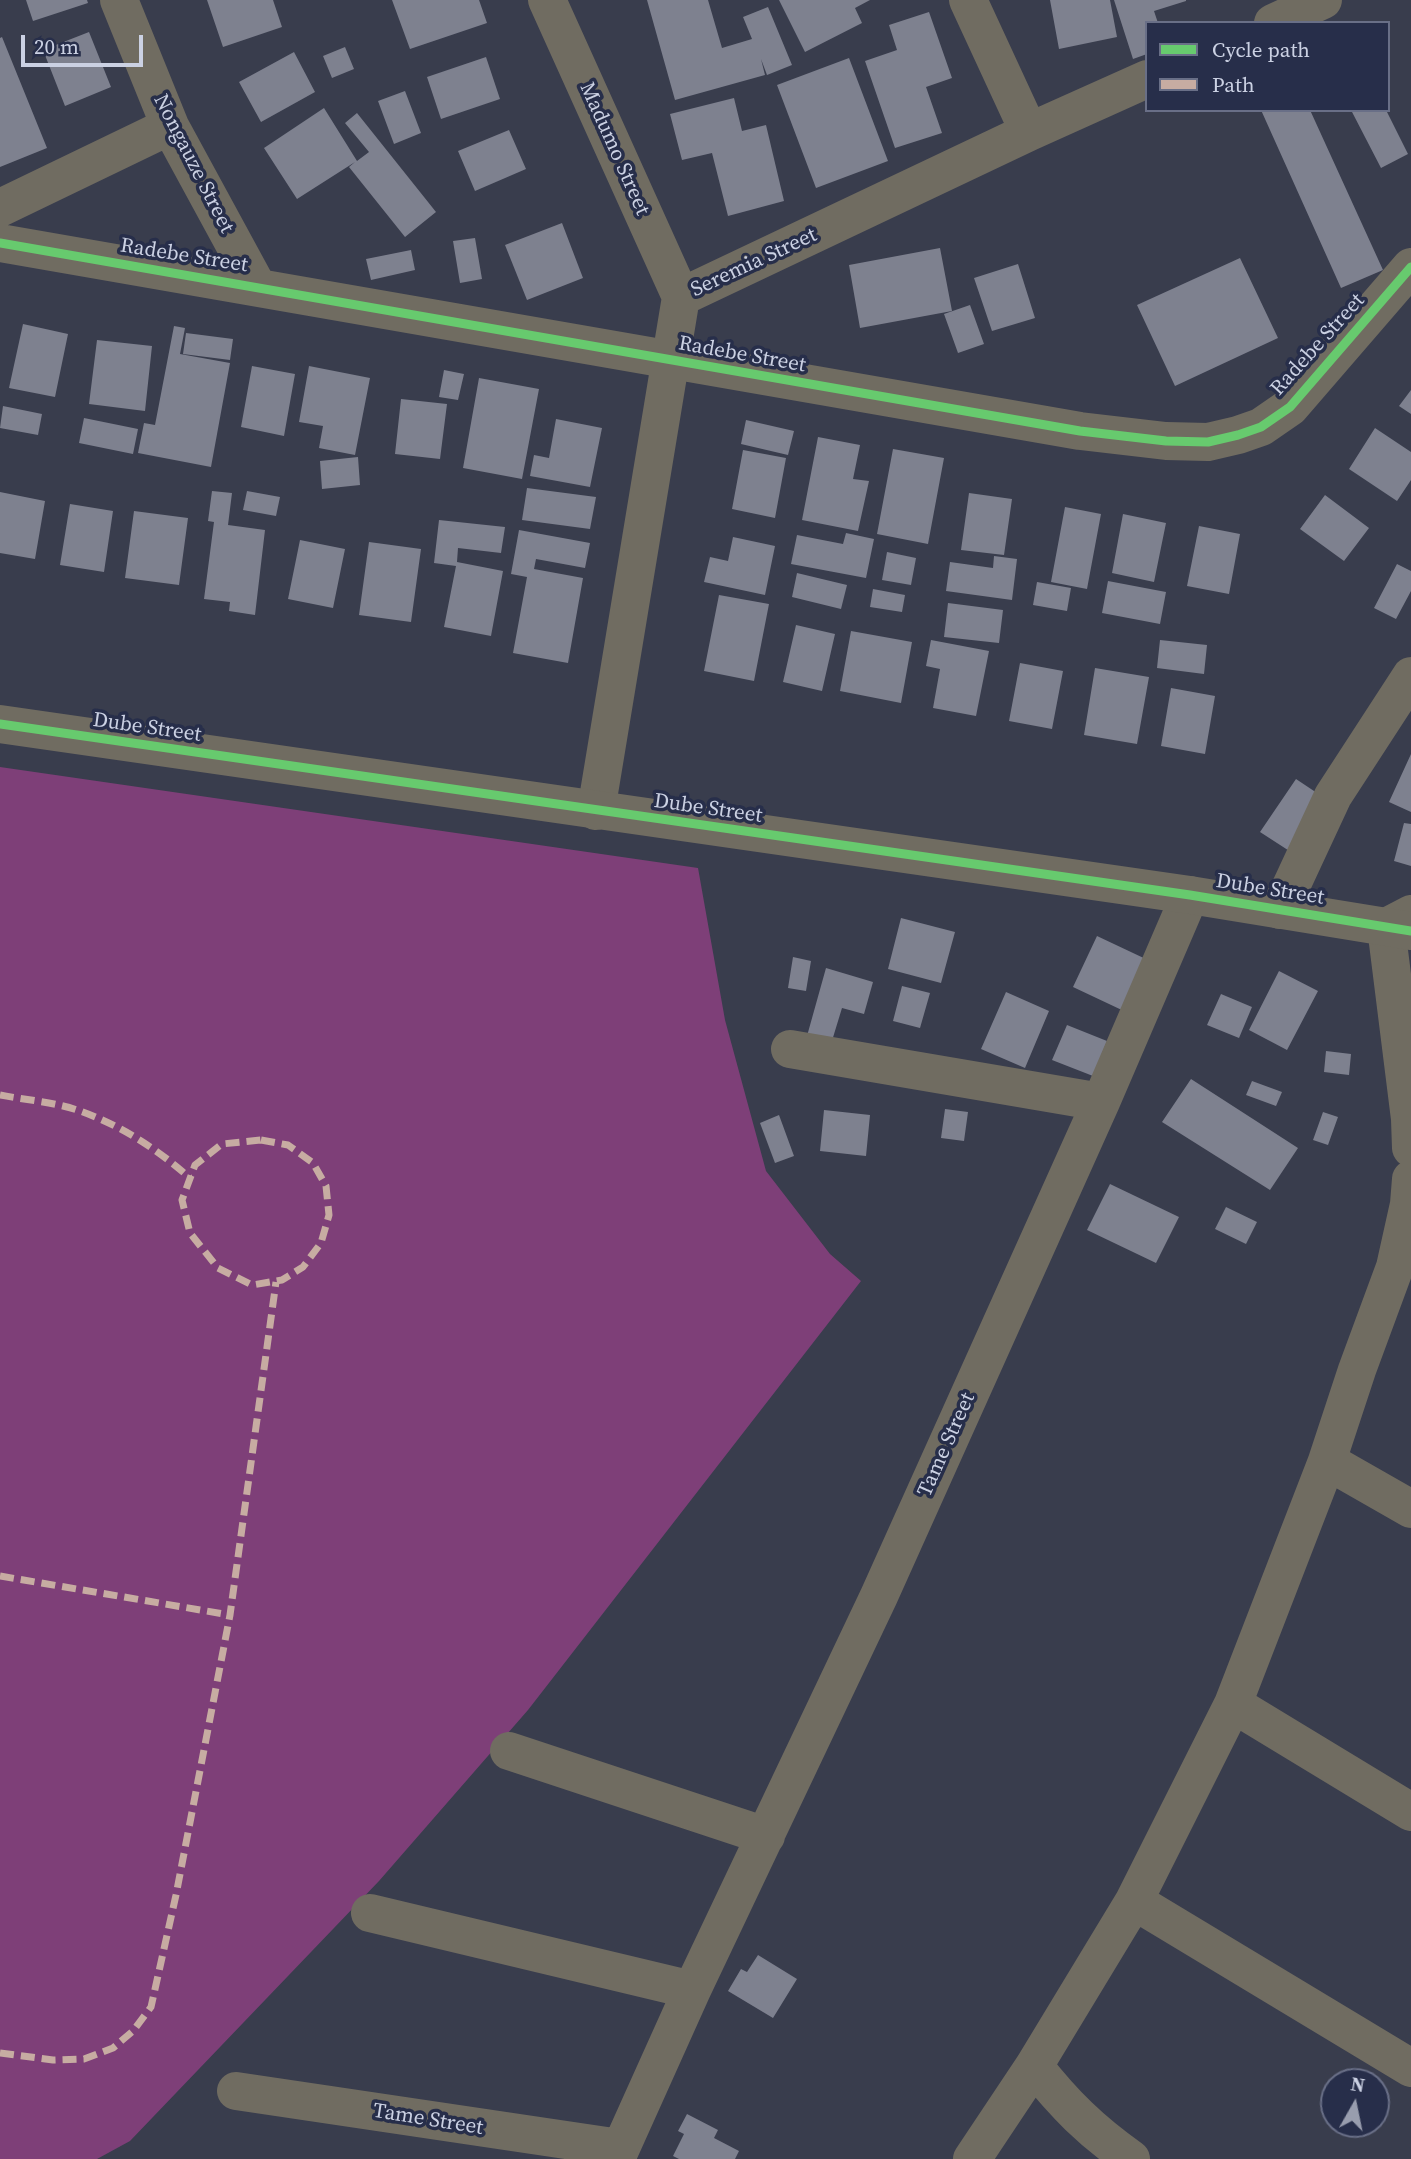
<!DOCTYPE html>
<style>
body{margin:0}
#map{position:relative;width:1411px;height:2159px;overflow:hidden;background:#393d4d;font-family:"Source Serif 4",serif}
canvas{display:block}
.legend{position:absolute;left:1145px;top:21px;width:245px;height:91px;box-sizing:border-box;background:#272e4a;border:2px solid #696f87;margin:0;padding:9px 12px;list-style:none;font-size:21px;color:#cbd1e3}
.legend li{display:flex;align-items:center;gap:14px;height:35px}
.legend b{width:35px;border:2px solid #696f87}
.north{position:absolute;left:1320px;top:2068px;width:70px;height:70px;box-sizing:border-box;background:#272e4a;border:2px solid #696f87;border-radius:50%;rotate:9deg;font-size:19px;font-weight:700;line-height:28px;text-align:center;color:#cbd1e3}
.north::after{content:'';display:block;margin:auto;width:24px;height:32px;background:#989dae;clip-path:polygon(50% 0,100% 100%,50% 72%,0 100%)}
.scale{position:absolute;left:21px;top:35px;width:122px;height:32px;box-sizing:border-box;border:4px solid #cbd1e3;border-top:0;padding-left:9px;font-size:21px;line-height:24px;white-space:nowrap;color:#cbd1e3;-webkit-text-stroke:5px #272e4a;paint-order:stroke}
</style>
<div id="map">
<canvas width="1411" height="2159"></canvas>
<ul class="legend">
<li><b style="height:9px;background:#67ca6e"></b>Cycle path</li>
<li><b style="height:9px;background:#c7aca2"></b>Path</li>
</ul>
<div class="north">N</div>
<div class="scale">20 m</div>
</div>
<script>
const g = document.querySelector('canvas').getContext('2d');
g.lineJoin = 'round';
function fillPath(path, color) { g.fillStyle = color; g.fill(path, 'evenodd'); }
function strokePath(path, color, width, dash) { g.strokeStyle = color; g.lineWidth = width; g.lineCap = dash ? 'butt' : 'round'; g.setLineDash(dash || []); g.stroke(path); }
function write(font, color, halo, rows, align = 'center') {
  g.font = font + ' "Source Serif 4",serif'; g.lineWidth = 7; g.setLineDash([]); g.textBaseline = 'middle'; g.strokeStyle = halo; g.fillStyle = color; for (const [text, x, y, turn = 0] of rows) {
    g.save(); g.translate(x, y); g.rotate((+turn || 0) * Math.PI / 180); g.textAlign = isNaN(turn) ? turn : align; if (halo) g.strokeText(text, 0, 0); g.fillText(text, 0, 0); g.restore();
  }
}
fillPath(new Path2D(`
 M0,767L698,868L725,1020L766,1171L830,1254L861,1281L528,1710L379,1881L130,2141L97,2159H0Z`), '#7e3f78');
fillPath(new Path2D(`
 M26,0H87L88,3L33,21Z
 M207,0H273L282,27L223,47Z
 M392,0H479L487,23L410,49Z
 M647,0H708L722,48L752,39L743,17L768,7L792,65L767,75L761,59L765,75L675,100Z
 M779,0H870L855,8L862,23L805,52Z
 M1050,0H1110L1117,37L1059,49Z
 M1114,0H1186V1L1154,11L1158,23H1147V54L1133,59Z
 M929,12L952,78L926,87L942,133L895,148L865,61L897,50L889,25Z
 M89,32L111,87L65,106L43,50Z
 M2,37L47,148L0,167V38Z
 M345,47L354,69L332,78L323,56Z
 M294,52L315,92L261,122L239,82Z
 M486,57L500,99L441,119L427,77Z
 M849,58L888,161L816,188L777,85Z
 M405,91L421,133L394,144L378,101Z
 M734,98L742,131L766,125L784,201L728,216L712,153L682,160L670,114Z
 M324,108L357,161L369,152L345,123L357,113L436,212L405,237L349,167L355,162L297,199L264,148Z
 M1261,110H1310L1383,270L1341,288Z
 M1351,110H1386L1408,154L1381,168Z
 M509,130L526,169L475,191L458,151Z
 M562,223L583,278L527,300L505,245Z
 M475,238L482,279L460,283L453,241Z
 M940,248L952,311L860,328L849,265Z
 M411,250L415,270L371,280L366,259Z
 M1240,258L1278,338L1175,386L1137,305Z
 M1018,264L1035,318L992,331L974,278Z
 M970,305L984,344L958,353L944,314Z
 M23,324L68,334L55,397L9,388Z
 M174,326L185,328L180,354L230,363L211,467L138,453L144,423L155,425Z
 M186,333L233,339L230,360L183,354Z
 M97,340L152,346L145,411L89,404Z
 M252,366L295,374L284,436L241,427Z
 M309,366L370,378L355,455L319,448L323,426L299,422Z
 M444,370L464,374L458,400L439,397Z
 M479,378L539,389L522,479L463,468Z
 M1411,390V414L1399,406Z
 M401,399L447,404L440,459L395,454Z
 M3,406L42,414L38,435L0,428Z
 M84,418L138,429L133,454L79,443Z
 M556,419L602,428L590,487L530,476L534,455L549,458Z
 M746,420L794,431L788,455L741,444Z
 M1375,428L1411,452V480L1397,501L1349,469Z
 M818,437L860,445L853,479L869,481L858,531L802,520Z
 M893,449L944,458L928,544L877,534Z
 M743,450L786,458L775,518L732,509Z
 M358,457L360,485L322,489L320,461Z
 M527,488L596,497L590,529L522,520Z
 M212,491L232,493L228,525L265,530L255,615L229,611L230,602L204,599L214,522L208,521Z
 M247,491L280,497L276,516L243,510Z
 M0,492L45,501L35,559L0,553Z
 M969,493L1012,499L1004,555L961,550Z
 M1325,495L1369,528L1344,561L1300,529Z
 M70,504L113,511L104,572L60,565Z
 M1065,507L1101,514L1087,589L1051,582Z
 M134,511L188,518L179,585L125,578Z
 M1123,514L1166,523L1154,582L1112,573Z
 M439,520L505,527L501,553L458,548L457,562L503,571L491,636L444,627L456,566L434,563Z
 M1199,526L1240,534L1229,594L1187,586Z
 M519,530L590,543L585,568L536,559L534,569L583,578L568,663L513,653L527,577L511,574Z
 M846,533L874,539L866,578L791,564L797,535L843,544Z
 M733,537L775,546L765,595L704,582L710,557L728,561Z
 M300,540L345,549L333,608L288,599Z
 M369,542L421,549L411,622L359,615Z
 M887,552L916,558L911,585L882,580Z
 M994,556L1017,559L1012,600L946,591L950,562L993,568Z
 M1397,564L1411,571V591L1396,619L1374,608Z
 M797,573L847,585L841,609L792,597Z
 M1108,581L1166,592L1160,624L1102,613Z
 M1037,582L1071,588L1067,611L1033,605Z
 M873,589L905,595L902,612L870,607Z
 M719,595L769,604L754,681L704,671Z
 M948,603L1003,610L999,643L944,637Z
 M796,625L835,634L822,691L783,682Z
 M851,631L912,642L901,703L840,691Z
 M931,640L989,651L976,716L933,708L940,669L926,666Z
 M1160,640L1207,645L1204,674L1157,668Z
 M1020,663L1063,671L1052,729L1009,721Z
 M1095,668L1149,677L1137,744L1084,735Z
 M1171,688L1215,696L1205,754L1161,746Z
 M1411,754V812L1389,802Z
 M1296,779L1329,801L1294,854L1260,832Z
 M1404,823L1411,824V866L1394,861Z
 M901,918L955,932L941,983L888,969Z
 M1097,936L1150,961L1126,1012L1073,987Z
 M793,957L811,961L806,991L788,988Z
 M826,968L873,982L864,1014L842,1008L831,1044L807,1036Z
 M1279,971L1318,991L1287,1050L1249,1030Z
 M902,986L930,993L920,1028L893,1021Z
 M1006,992L1049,1011L1025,1068L981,1049Z
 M1221,994L1252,1007L1239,1038L1207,1025Z
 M1067,1025L1107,1041L1093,1076L1052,1060Z
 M1326,1051L1351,1054L1349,1075L1324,1072Z
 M1191,1079L1298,1148L1270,1190L1162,1122Z
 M1252,1081L1282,1092L1276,1106L1246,1095Z
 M945,1109L968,1112L964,1141L941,1138Z
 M824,1110L870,1115L866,1156L820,1151Z
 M1323,1112L1338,1117L1328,1145L1313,1140Z
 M779,1115L794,1156L775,1163L760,1123Z
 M1110,1184L1179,1217L1156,1263L1087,1230Z
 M1226,1207L1257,1222L1246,1244L1215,1229Z
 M758,1955L797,1979L773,2018L728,1991L741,1969L747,1972Z
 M687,2114L718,2130L714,2138L739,2151L735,2159H679L673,2156L684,2134L678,2131Z`), '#7e818f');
strokePath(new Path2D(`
 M119,0L170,126L257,286
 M547,0L681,297
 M968,0L1029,132
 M1273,23L1323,0
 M0,208L170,126
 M0,243L1080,431L1166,441L1208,442L1238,435L1261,427L1290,407L1411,267
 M596,811L681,297L1029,132L1147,79
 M1280,910L1333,796L1411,676
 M1411,914L1386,927L1410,1119L1411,1148
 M790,1049L1101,1102
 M1327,1461L1411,1509
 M1233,1704L1411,1812
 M509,1751L766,1836
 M1134,1901L1411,2068
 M370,1913L692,1990
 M1034,2066C1065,2105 1090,2130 1131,2159
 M236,2091L620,2148
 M616,2159L692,1990L879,1596L1101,1102L1190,895
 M972,2159L1034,2066L1134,1901L1233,1704L1327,1461L1357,1370L1395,1267L1409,1204L1411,1179`), '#706c61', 38);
strokePath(new Path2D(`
 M0,724L1190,895L1411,931`), '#706c61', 38);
strokePath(new Path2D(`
 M0,1095C26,1100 55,1102 80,1111C122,1126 157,1149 190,1178
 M261,1140L288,1145L313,1163L326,1186L329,1215L321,1243L303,1267L282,1280L252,1285L218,1268L190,1233L182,1200L195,1165L222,1144Z
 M0,1576L230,1615
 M0,2053L53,2060L84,2059L113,2048L133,2031L151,2007L176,1895L230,1615L276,1282`), '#c7aca2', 7, [14, 7]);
strokePath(new Path2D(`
 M0,243L1080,431L1166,441L1208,442L1238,435L1261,427L1290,407L1411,267
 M0,724L1190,895L1411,931`), '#67ca6e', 9);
write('21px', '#cbd1e3', '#272e4a', [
 ["Madumo Street",614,149,66],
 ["Nongauze Street",193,164,63],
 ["Radebe Street",184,256,9],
 ["Seremia Street",754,263,-25],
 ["Radebe Street",1318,345,-48],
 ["Radebe Street",742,355,10],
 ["Dube Street",147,728,8],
 ["Dube Street",708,809,8],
 ["Dube Street",1270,890,9],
 ["Tame Street",947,1445,-66],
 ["Tame Street",428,2120,9]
]);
</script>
